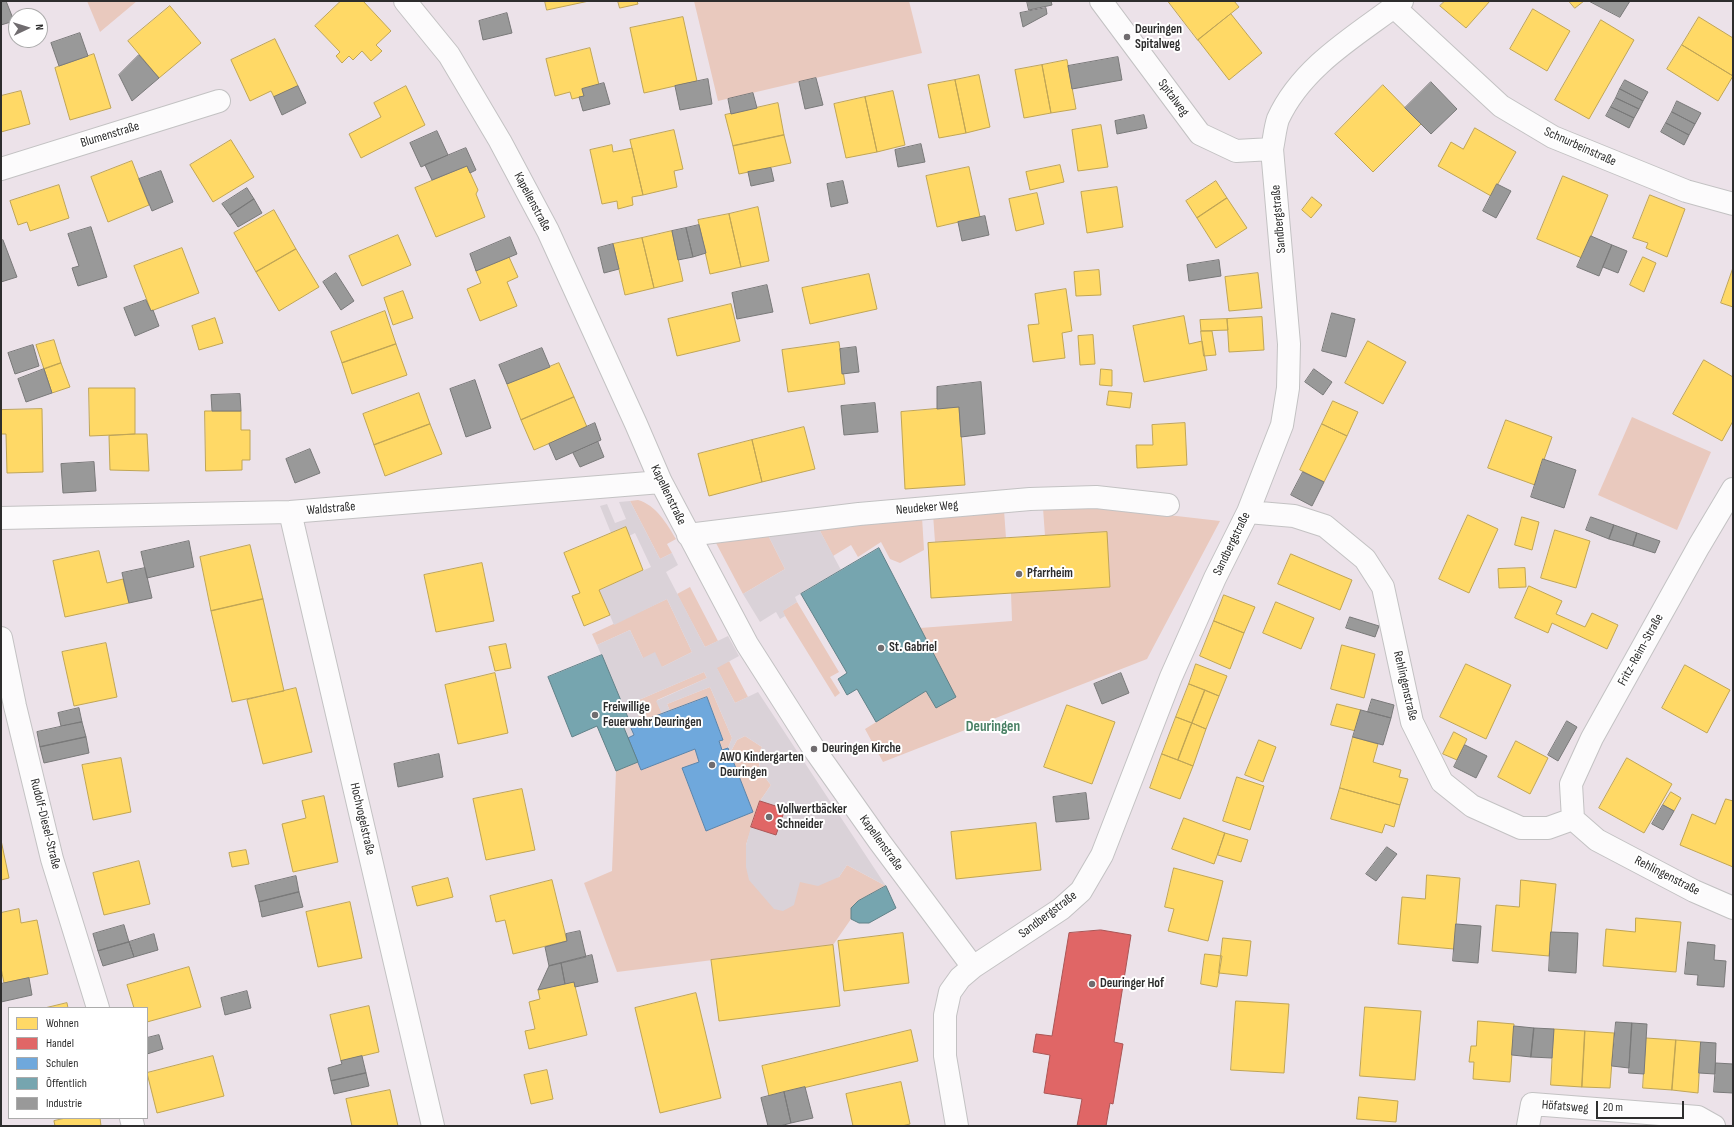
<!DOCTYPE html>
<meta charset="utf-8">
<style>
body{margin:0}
#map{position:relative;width:1734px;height:1127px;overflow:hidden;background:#ece2e9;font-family:"Sofia Sans Condensed",sans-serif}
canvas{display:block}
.frame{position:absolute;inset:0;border:2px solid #2d2d2d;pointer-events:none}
.legend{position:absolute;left:8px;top:1007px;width:140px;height:112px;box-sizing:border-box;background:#fff;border:1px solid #ababab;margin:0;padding:5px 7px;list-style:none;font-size:12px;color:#2d2d2d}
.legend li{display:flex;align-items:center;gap:8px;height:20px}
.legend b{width:20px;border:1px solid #ababab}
.north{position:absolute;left:8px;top:8px;width:40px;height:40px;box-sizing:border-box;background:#fff;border:1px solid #ababab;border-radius:50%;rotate:86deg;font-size:11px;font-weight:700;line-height:16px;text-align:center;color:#2d2d2d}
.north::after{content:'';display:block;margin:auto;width:14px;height:18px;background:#706c6f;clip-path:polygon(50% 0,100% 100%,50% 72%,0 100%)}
.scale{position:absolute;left:1596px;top:1101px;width:88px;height:18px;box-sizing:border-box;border:2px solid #2d2d2d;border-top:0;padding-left:5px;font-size:12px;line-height:14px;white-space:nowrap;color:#2d2d2d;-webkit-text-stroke:3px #fff;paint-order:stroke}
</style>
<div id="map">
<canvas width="1734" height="1127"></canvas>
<div class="frame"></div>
<ul class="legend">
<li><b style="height:11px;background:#ffd966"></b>Wohnen</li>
<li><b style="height:11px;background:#e06666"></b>Handel</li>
<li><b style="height:11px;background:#6fa8dc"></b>Schulen</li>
<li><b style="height:11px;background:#76a5af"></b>Öffentlich</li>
<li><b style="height:11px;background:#999"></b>Industrie</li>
</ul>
<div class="north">N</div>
<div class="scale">20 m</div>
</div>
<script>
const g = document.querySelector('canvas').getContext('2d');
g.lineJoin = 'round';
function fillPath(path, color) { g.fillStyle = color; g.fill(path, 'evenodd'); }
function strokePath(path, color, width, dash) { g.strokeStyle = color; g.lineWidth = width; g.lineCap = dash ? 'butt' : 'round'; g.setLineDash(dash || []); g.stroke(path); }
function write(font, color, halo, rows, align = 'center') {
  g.font = font + ' "Sofia Sans Condensed",sans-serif'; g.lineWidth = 4; g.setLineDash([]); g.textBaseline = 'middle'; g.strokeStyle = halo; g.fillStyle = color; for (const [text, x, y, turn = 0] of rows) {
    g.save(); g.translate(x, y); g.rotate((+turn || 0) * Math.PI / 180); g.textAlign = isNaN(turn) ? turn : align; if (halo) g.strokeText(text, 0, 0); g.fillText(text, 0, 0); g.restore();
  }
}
fillPath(new Path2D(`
 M87,1H137L100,32Z
 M694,1H909L922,53L718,101Z
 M1632,417L1711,452L1677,530L1598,495Z
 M638,500C656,505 667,524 676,539L667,544L672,553L660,559L630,501Z
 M1090,506L1220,521L1147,659L883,762L865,729L926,691L920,628L1012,621L1011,593L1110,587L1106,532L1045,536L1043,508Z
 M1004,510L1006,538L935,542L933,514Z
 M922,517L924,550L900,563L890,559L881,542L858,557L851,545L833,556L819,529Z
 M768,535L785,569L743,594L716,543Z
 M690,587L718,641L705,647L677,594Z
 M667,599L692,652L662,667L643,658L630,630L597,645L592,634Z
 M797,602L839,672L830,677L840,693L835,697L782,611Z
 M729,661L748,697L735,703L716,667Z
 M704,672L707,678L657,700L662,714L641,722L634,702Z
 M710,687L732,738L728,748L722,750L719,741L723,739L707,697L670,711L667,704Z
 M745,736L762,747C755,765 760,771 771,785L760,801L746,845L800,882L839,877L847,865L886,886L858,901L851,908V919L833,945L617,972L584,883L612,871L616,771L638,762L641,770L695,749L699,762L682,769L706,831L753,812L730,753L737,740Z`), '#e9c9be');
fillPath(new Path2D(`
 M630,501L660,559L672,553L678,565L666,572L705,647L728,636L739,656L717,668L735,703L758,692L886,886L847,865L839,877L818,886L800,882L794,905L783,911L774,909L749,880L746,867V845L751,827L776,835L785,810L760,801L771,785L760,771L759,756L762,747L745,736L737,740L730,753L728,748L732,738L710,687L667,704L670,711L662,714L656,701L707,678L704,672L634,702L641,722L630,726L634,735L628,738L622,723L629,720L597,645L630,630L643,658L655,652L662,667L692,652L667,599L614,625L599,590L651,567L635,533L629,536L625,527L611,533L600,506L607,504L615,523L626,519L619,502Z
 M819,529L841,570L795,597L797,602L783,611L785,616L780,619L776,612L760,622L743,594L785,569L768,535Z`), '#dad2d8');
const homes = new Path2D(`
 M341,1H363L391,31L376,45L382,51L371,61L362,51L353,60L349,56L342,63L336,56L340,52L315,26Z
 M545,1H589L547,10Z
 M618,1H637L638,4L620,8Z
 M1168,1H1234L1239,7L1198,40Z
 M1445,1H1490L1466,28L1440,6Z
 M1569,1H1584L1575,8Z
 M170,6L201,43L159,78L128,41Z
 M1533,9L1570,31L1547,71L1510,49Z
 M1231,14L1262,53L1229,80L1198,40Z
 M683,17L697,81L644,93L630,28Z
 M1699,17L1733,38V76L1682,45Z
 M1601,20L1634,40L1589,119L1555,100Z
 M275,39L298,86L274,97L271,91L250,101L231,60Z
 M1682,45L1733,76L1718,101L1667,69Z
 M590,48L599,85L582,89L584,96L572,99L570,92L555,96L546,59Z
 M94,54L111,108L70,120L55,68Z
 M1067,60L1076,109L1051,113L1042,65Z
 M1042,65L1051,113L1024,118L1015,70Z
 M979,75L990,127L966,133L955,80Z
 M955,80L966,133L939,138L928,85Z
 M1383,85L1421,124L1373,172L1335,134Z
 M406,86L425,125L361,158L349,134L381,117L374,103Z
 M21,91L30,124L1,132V96Z
 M893,91L905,145L877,152L865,97Z
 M865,97L877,152L846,158L834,104Z
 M778,103L784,135L733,146L725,115Z
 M1101,125L1108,167L1078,171L1072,130Z
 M1475,128L1516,152L1491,196L1438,166L1451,142L1463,149Z
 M674,130L683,169L674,171L677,187L643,195L630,140Z
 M784,135L791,163L739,174L733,146Z
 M231,140L254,177L213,202L190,165Z
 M612,145L613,152L632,148L643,195L632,197L633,205L618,209L617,201L602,204L590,150Z
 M132,161L149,205L108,222L91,177Z
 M1060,165L1064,182L1030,190L1026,172Z
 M467,166L478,190L476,194L485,217L436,237L415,188Z
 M969,167L980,217L937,227L926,176Z
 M1563,176L1608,195L1582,258L1537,239Z
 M1216,181L1227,198L1197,218L1186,201Z
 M59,185L69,218L30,231L27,222L18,225L10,201Z
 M1117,187L1123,227L1087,233L1081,192Z
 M1037,193L1044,224L1016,231L1009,199Z
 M1650,195L1685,209L1667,257L1646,248L1648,243L1633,238Z
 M1312,197L1322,205L1311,218L1302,210Z
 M1227,198L1247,228L1216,248L1197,218Z
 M758,207L769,261L741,267L729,214Z
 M274,210L296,249L256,272L234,233Z
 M729,214L741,267L710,274L698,220Z
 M672,231L683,281L654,288L642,238Z
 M398,235L411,265L362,286L349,256Z
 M642,238L654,288L625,295L613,244Z
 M182,248L199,293L151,311L134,266Z
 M296,249L319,287L279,311L256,272Z
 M509,257L518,277L507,282L517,306L480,321L467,289L481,283L476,271Z
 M1643,257L1656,263L1644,292L1630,285Z
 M1733,268V307L1721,303Z
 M1099,270L1101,295L1076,296L1074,272Z
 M1258,273L1262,308L1229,311L1225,277Z
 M869,274L877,309L810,324L802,288Z
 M1066,289L1072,331L1062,333L1065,358L1033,362L1028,325L1039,324L1035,294Z
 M403,291L413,318L393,325L384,298Z
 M731,304L740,341L677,356L668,319Z
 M385,311L396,344L342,363L331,332Z
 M1184,316L1189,344L1202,341L1207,370L1144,382L1133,326Z
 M1262,317L1264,350L1229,352L1227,319Z
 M215,318L223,343L199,350L192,326Z
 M1227,319L1228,330L1201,331L1200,320Z
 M1201,331H1212L1216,355L1204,356Z
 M1093,335L1095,364L1080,365L1078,336Z
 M54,340L61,363L44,369L36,345Z
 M1368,341L1406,362L1383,404L1345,383Z
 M839,342L845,384L788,392L782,350Z
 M396,344L407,375L352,394L342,363Z
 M1704,360L1733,377V421L1722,441L1673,414Z
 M61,363L70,387L52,393L44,369Z
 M559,363L574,397L521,420L507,384Z
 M1101,369L1112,370V386L1100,385Z
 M89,388H135V434L90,436Z
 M1109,391L1132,393L1130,408L1107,405Z
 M419,393L430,424L374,445L363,414Z
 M574,397L587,427L534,450L521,420Z
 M1333,401L1358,412L1347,436L1322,424Z
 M959,407L965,485L905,489L901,412Z
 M42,409L43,472L7,473L6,434H1V410Z
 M205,411H241V430H250V460H242V470L206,471Z
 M1506,420L1552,437L1535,485L1488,468Z
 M1185,423L1187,465L1137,468L1136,445H1153L1152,425Z
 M430,424L442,454L385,476L374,445Z
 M1322,424L1347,436L1324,482L1300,470Z
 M804,427L815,469L762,482L752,440Z
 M135,434H147L149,471L110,470L109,436Z
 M752,440L762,482L709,496L698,454Z
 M1468,515L1498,529L1469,593L1439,579Z
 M1522,517L1539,522L1532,550L1515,545Z
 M626,527L643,570L599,590L610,615L584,626L572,596L580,593L564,553Z
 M1555,530L1590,541L1576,588L1541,578Z
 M1107,532L1110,587L931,598L928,543Z
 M250,545L263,599L211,611L200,557Z
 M99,551L107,583L123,579L129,603L65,617L53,561Z
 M1291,554L1352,580L1340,610L1278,584Z
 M482,563L494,621L436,632L424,575Z
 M1525,568L1526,587L1499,588L1498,569Z
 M1529,586L1562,601L1556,614L1585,627L1592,613L1618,625L1607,649L1552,623L1548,633L1515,618Z
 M1224,595L1255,607L1244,633L1214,621Z
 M263,599L284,691L232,702L211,611Z
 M1276,602L1314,618L1301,649L1263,633Z
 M1214,621L1244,633L1230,669L1200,656Z
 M106,643L117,697L74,706L62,652Z
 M506,644L511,668L495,671L489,647Z
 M1342,645L1375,654L1364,698L1331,689Z
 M1196,664L1227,676L1219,696L1189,684Z
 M1466,664L1511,685L1486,739L1440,717Z
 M1685,665L1730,690L1707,733L1662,708Z
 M495,673L508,733L458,744L445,685Z
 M1189,684L1205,690L1192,723L1176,717Z
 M296,688L312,752L263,764L247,700Z
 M1205,690L1219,696L1206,729L1192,723Z
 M1337,704L1361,710L1356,731L1331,725Z
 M1067,705L1115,722L1092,784L1044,767Z
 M1176,717L1192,723L1178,760L1162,754Z
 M1192,723L1206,729L1193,766L1178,760Z
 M1454,732L1467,739L1457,760L1443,754Z
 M1353,737L1378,744L1373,762L1401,770L1399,777L1408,779L1400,805L1340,788Z
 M1259,740L1276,747L1263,782L1245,775Z
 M1516,741L1548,758L1530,794L1498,777Z
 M1162,754L1193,766L1180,799L1150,788Z
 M121,758L131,812L93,820L82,765Z
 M1627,758L1672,784L1644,833L1599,808Z
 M1237,777L1264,786L1250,830L1223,821Z
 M1340,788L1400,805L1394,827L1385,824L1382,833L1331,819Z
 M522,789L535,850L486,860L473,799Z
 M1671,792L1681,798L1674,811L1663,805Z
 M324,796L338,862L293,872L282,824L306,818L302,801Z
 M1726,799L1733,801V867L1680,845L1692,814L1715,824Z
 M1184,818L1225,833L1214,864L1172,849Z
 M1036,823L1041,870L956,879L951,832Z
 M1225,833L1248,840L1241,862L1218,855Z
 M1,840L9,878L1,880Z
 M246,850L249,864L232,867L229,853Z
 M139,861L150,904L104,915L93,873Z
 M1174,868L1223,881L1208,941L1168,931L1174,909L1165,907Z
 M1427,875L1460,878L1454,949L1398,944L1402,897L1425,899Z
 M448,878L453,897L417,906L412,887Z
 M552,880L567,941L513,954L505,920L496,922L490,896Z
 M1521,880L1556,884L1549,956L1492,951L1496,905L1519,907Z
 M350,902L362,958L318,967L306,912Z
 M19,909L21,923L37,920L48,974L4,983L1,968V913Z
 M1636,918L1681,922L1676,972L1603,966L1606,929L1635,932Z
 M903,933L909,983L844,991L838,941Z
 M1223,938L1251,941L1247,976L1219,973Z
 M833,945L840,1006L719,1021L711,960Z
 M1205,954L1222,956L1217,987L1201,984Z
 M189,967L201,1007L147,1022V1008H134L127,985Z
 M574,982L587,1035L529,1049L525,1031L535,1029L529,1002L540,999L538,990Z
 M696,993L721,1098L660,1113L635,1008Z
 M1236,1001L1289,1004L1284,1073L1231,1070Z
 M67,1003L68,1008H45Z
 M369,1006L379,1052L341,1061L330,1015Z
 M1365,1007L1421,1011L1415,1080L1360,1076Z
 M1478,1021L1514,1024L1510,1082L1473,1079L1474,1062H1469L1471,1046H1476Z
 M1554,1029L1585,1031L1582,1087L1551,1085Z
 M911,1030L918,1061L769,1096L762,1066Z
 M1585,1031L1614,1033L1610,1088L1582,1087Z
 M1646,1038L1676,1040L1672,1090L1643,1088Z
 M1676,1040L1701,1042L1698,1093L1672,1090Z
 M213,1056L224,1096L157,1113L147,1073Z
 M547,1070L553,1099L531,1104L524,1075Z
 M901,1082L910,1124L902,1126H853L846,1094Z
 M390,1090L398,1126H352L346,1099Z
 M1359,1097L1398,1101L1396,1122L1357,1119Z
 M66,1118H100L101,1126H55L54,1121Z`);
fillPath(homes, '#ffd966');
strokePath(homes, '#c0a555', 1);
const shops = new Path2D(`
 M760,801L785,809L776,835L751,827Z
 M1101,930L1131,935L1114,1042L1123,1044L1113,1104L1110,1103L1106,1126H1077L1082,1099L1044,1093L1050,1055L1033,1052L1036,1034L1052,1036L1069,933Z`);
fillPath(shops, '#e06666');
strokePath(shops, '#a55', 1);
const schools = new Path2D(`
 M707,697L723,740L719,741L722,750L728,748L753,812L706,831L682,768L699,762L695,749L641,770L628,738L634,735L630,726Z`);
fillPath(schools, '#6fa8dc');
strokePath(schools, '#5b83a8', 1);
const public = new Path2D(`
 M879,548L956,697L936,708L926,691L876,722L857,689L847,695L838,679L847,673L801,594Z
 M602,655L629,720L622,723L638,762L616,771L597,726L572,737L548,677Z
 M886,886L896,908L869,923H859L851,919V908L858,901Z`);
fillPath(public, '#76a5af');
strokePath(public, '#608188', 1);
const industry = new Path2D(`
 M1,1H6L14,21L1,25Z
 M1027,1H1051L1052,5L1029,10Z
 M1589,1H1630L1620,17Z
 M1046,8L1047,14L1023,27L1020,13Z
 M507,13L512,33L483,40L479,21Z
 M80,33L88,56L59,66L51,43Z
 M139,55L159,78L132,101L119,75Z
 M1118,57L1122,80L1072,89L1068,66Z
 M816,78L823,105L805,109L799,82Z
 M708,79L712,104L680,110L675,86Z
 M1625,80L1648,92L1643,101L1620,89Z
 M1431,82L1457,109L1431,134L1405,108Z
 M604,83L610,104L583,111L579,97L584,96L582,89Z
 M298,86L306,103L282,115L274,97Z
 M1620,89L1643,101L1639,109L1616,98Z
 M753,93L757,108L731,114L728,99Z
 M1616,98L1639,109L1634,118L1611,107Z
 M1677,101L1701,113L1695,124L1672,112Z
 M1611,107L1634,118L1629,128L1606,116Z
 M1672,112L1695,124L1689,135L1666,123Z
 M1144,115L1147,128L1117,134L1115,121Z
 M1666,123L1689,135L1684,145L1661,132Z
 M437,131L448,155L421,167L410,143Z
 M921,144L925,162L898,167L895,150Z
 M466,148L476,170L470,173L467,166L432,180L425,165Z
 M771,168L774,181L751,186L748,172Z
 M161,171L173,202L152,211L139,179Z
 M843,181L848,203L831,207L827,184Z
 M1497,184L1511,191L1496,218L1483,211Z
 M247,188L254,199L230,215L222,204Z
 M254,199L262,213L238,227L230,215Z
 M985,216L989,235L962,241L958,222Z
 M699,225L706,253L693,257L686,228Z
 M91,227L107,277L78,286L72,268L79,266L68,234Z
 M686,228L693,257L678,260L672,231Z
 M1591,236L1612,245L1599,276L1577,267Z
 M510,237L517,254L476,271L470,254Z
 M3,240L17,277L1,282V241Z
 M613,244L619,269L604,273L598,248Z
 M1612,245L1627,251L1618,273L1603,267Z
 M1219,260L1221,276L1189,281L1187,265Z
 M336,273L354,301L341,310L323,282Z
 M767,285L773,312L737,319L732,293Z
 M146,300L151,311L153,310L159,326L135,336L124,308Z
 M1332,313L1355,319L1346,357L1322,351Z
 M33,345L39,366L15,374L8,353Z
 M856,347L859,372L842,374L840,349Z
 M542,348L550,367L507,384L499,365Z
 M44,369L52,393L26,402L18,379Z
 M1314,369L1332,382L1323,395L1305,382Z
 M475,380L491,428L466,437L450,389Z
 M981,382L985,434L961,437L959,407L937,409V387Z
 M240,394L241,411H212L211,395Z
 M875,403L878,432L844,435L841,406Z
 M595,423L601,440L556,460L549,444Z
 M598,442L604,457L580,467L573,453Z
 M310,449L320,473L295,483L286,459Z
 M1543,459L1576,470L1564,508L1531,497Z
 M94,462L96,491L63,493L61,464Z
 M1303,472L1324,482L1312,506L1291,495Z
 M1591,517L1614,525L1609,539L1586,530Z
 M1614,525L1637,533L1633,546L1609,539Z
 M1637,533L1660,541L1655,553L1633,546Z
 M189,541L194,567L147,578L141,552Z
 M145,568L152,598L129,603L122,573Z
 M1350,617L1379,626L1375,637L1346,628Z
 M1121,673L1129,693L1102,704L1094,684Z
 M1372,699L1394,705L1391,718L1368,712Z
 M79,708L82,722L61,726L58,713Z
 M1361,710L1391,718L1383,745L1353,737Z
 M1567,721L1577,727L1558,761L1548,755Z
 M82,722L86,737L40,747L37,732Z
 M86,737L89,753L44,763L40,747Z
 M1465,745L1487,756L1476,778L1454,767Z
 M439,754L443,777L398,787L394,764Z
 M1086,793L1089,819L1056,822L1053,797Z
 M1663,805L1674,811L1663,830L1652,824Z
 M1387,847L1397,854L1376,881L1366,874Z
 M296,876L299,892L259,902L255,886Z
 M299,892L303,907L262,917L259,902Z
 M1456,924L1481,926L1478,963L1453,961Z
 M124,925L129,942L98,951L93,934Z
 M580,931L586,957L549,966L545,947L567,941L566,934Z
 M1551,932L1578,933L1576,973L1549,971Z
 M154,934L158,950L134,957L129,942Z
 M129,942L134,957L103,966L98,951Z
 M1688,942L1715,945L1714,960L1726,961L1724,987L1697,985L1698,975L1685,974Z
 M592,955L598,982L575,987L574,982L565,984L561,963Z
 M561,963L565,984L538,990L549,966Z
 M29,978L32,995L1,1002V984Z
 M247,991L251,1008L225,1015L221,998Z
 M1616,1022L1632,1023L1629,1068L1612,1066Z
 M1632,1023L1647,1024L1644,1074L1629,1073Z
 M1514,1026L1534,1028L1531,1057L1512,1055Z
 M1534,1028L1554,1029L1552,1058L1531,1057Z
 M159,1035L163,1049L147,1054V1038Z
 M1701,1042L1716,1043L1715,1074L1699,1073Z
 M362,1056L366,1073L331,1081L328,1068L342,1064L341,1061Z
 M1716,1063L1733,1064V1093L1714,1092Z
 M366,1073L369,1086L334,1094L331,1081Z
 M805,1087L813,1118L791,1123L784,1092Z
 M784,1092L791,1123L780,1126H768L761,1098Z`);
fillPath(industry, '#999');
strokePath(industry, '#797979', 1);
const minor = new Path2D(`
 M405,1L449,55L500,141L548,231L636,424L661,482L747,644L814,749L879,841L973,967
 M1101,1L1200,134L1236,151L1272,149
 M1394,7L1501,106L1553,137L1686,191L1733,204
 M1,169L219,101
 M290,512L433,1126
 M1248,512L1294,516L1325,526L1365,559L1383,587L1412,722L1442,782L1472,806L1521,828H1548L1573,819L1597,840L1694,891L1733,908
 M1,518L290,512L661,482
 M688,535L859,514L1030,499L1096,497L1168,505
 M1,638L15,706L52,859L98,1008
 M1573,819L1571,784L1592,738L1699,546L1733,489
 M131,1118L133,1126
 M957,1126L945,1056V1015L950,992L960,978L973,967L1061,909L1081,891L1102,855L1171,677L1215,578L1248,512L1282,425L1288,388L1289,344L1272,149C1274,140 1275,128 1278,119C1302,66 1357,35 1402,1
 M1528,1126L1532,1104L1698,1117L1714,1126`);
strokePath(minor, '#c3c2c3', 24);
strokePath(minor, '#fcfbfc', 22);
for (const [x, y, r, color] of [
 [1127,37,4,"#706c6f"],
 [1019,574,4,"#706c6f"],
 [881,648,4,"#706c6f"],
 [595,715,4,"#706c6f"],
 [814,749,4,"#706c6f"],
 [712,765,4,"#706c6f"],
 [769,817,4,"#706c6f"],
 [1092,984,4,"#706c6f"]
]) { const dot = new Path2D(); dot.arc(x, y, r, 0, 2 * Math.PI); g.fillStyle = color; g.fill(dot); strokePath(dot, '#fff', 1.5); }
write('bold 13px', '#2d2d2d', '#fff', [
 ["Deuringen",1135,30],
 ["Spitalweg",1135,45],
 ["Pfarrheim",1027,574],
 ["St. Gabriel",889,648],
 ["Freiwillige",603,708],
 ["Feuerwehr Deuringen",603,723],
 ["Deuringen Kirche",822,749],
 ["AWO Kindergarten",720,758],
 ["Deuringen",720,773],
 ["Vollwertbäcker",777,810],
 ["Schneider",777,825],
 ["Deuringer Hof",1100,984]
], 'left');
write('13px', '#2d2d2d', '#fff', [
 ["Spitalweg",1173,98,53],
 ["Blumenstraße",110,135,-17],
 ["Schnurbeinstraße",1580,147,24],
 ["Kapellenstraße",532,202,62],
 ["Sandbergstraße",1279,219,-95],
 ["Kapellenstraße",668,495,64],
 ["Neudeker Weg",927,508,-5],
 ["Waldstraße",331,509,-5],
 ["Sandbergstraße",1232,544,-64],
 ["Fritz-Reim-Straße",1641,650,-61],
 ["Rehlingenstraße",1405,686,77],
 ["Hochvogelstraße",362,819,77],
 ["Rudolf-Diesel-Straße",45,824,76],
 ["Kapellenstraße",881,843,54],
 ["Rehlingenstraße",1667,876,27],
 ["Sandbergstraße",1048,915,-37],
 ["Höfatsweg",1565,1107,4]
]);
write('bold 15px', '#4a8165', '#fff', [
 ["Deuringen",993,727]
]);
</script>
